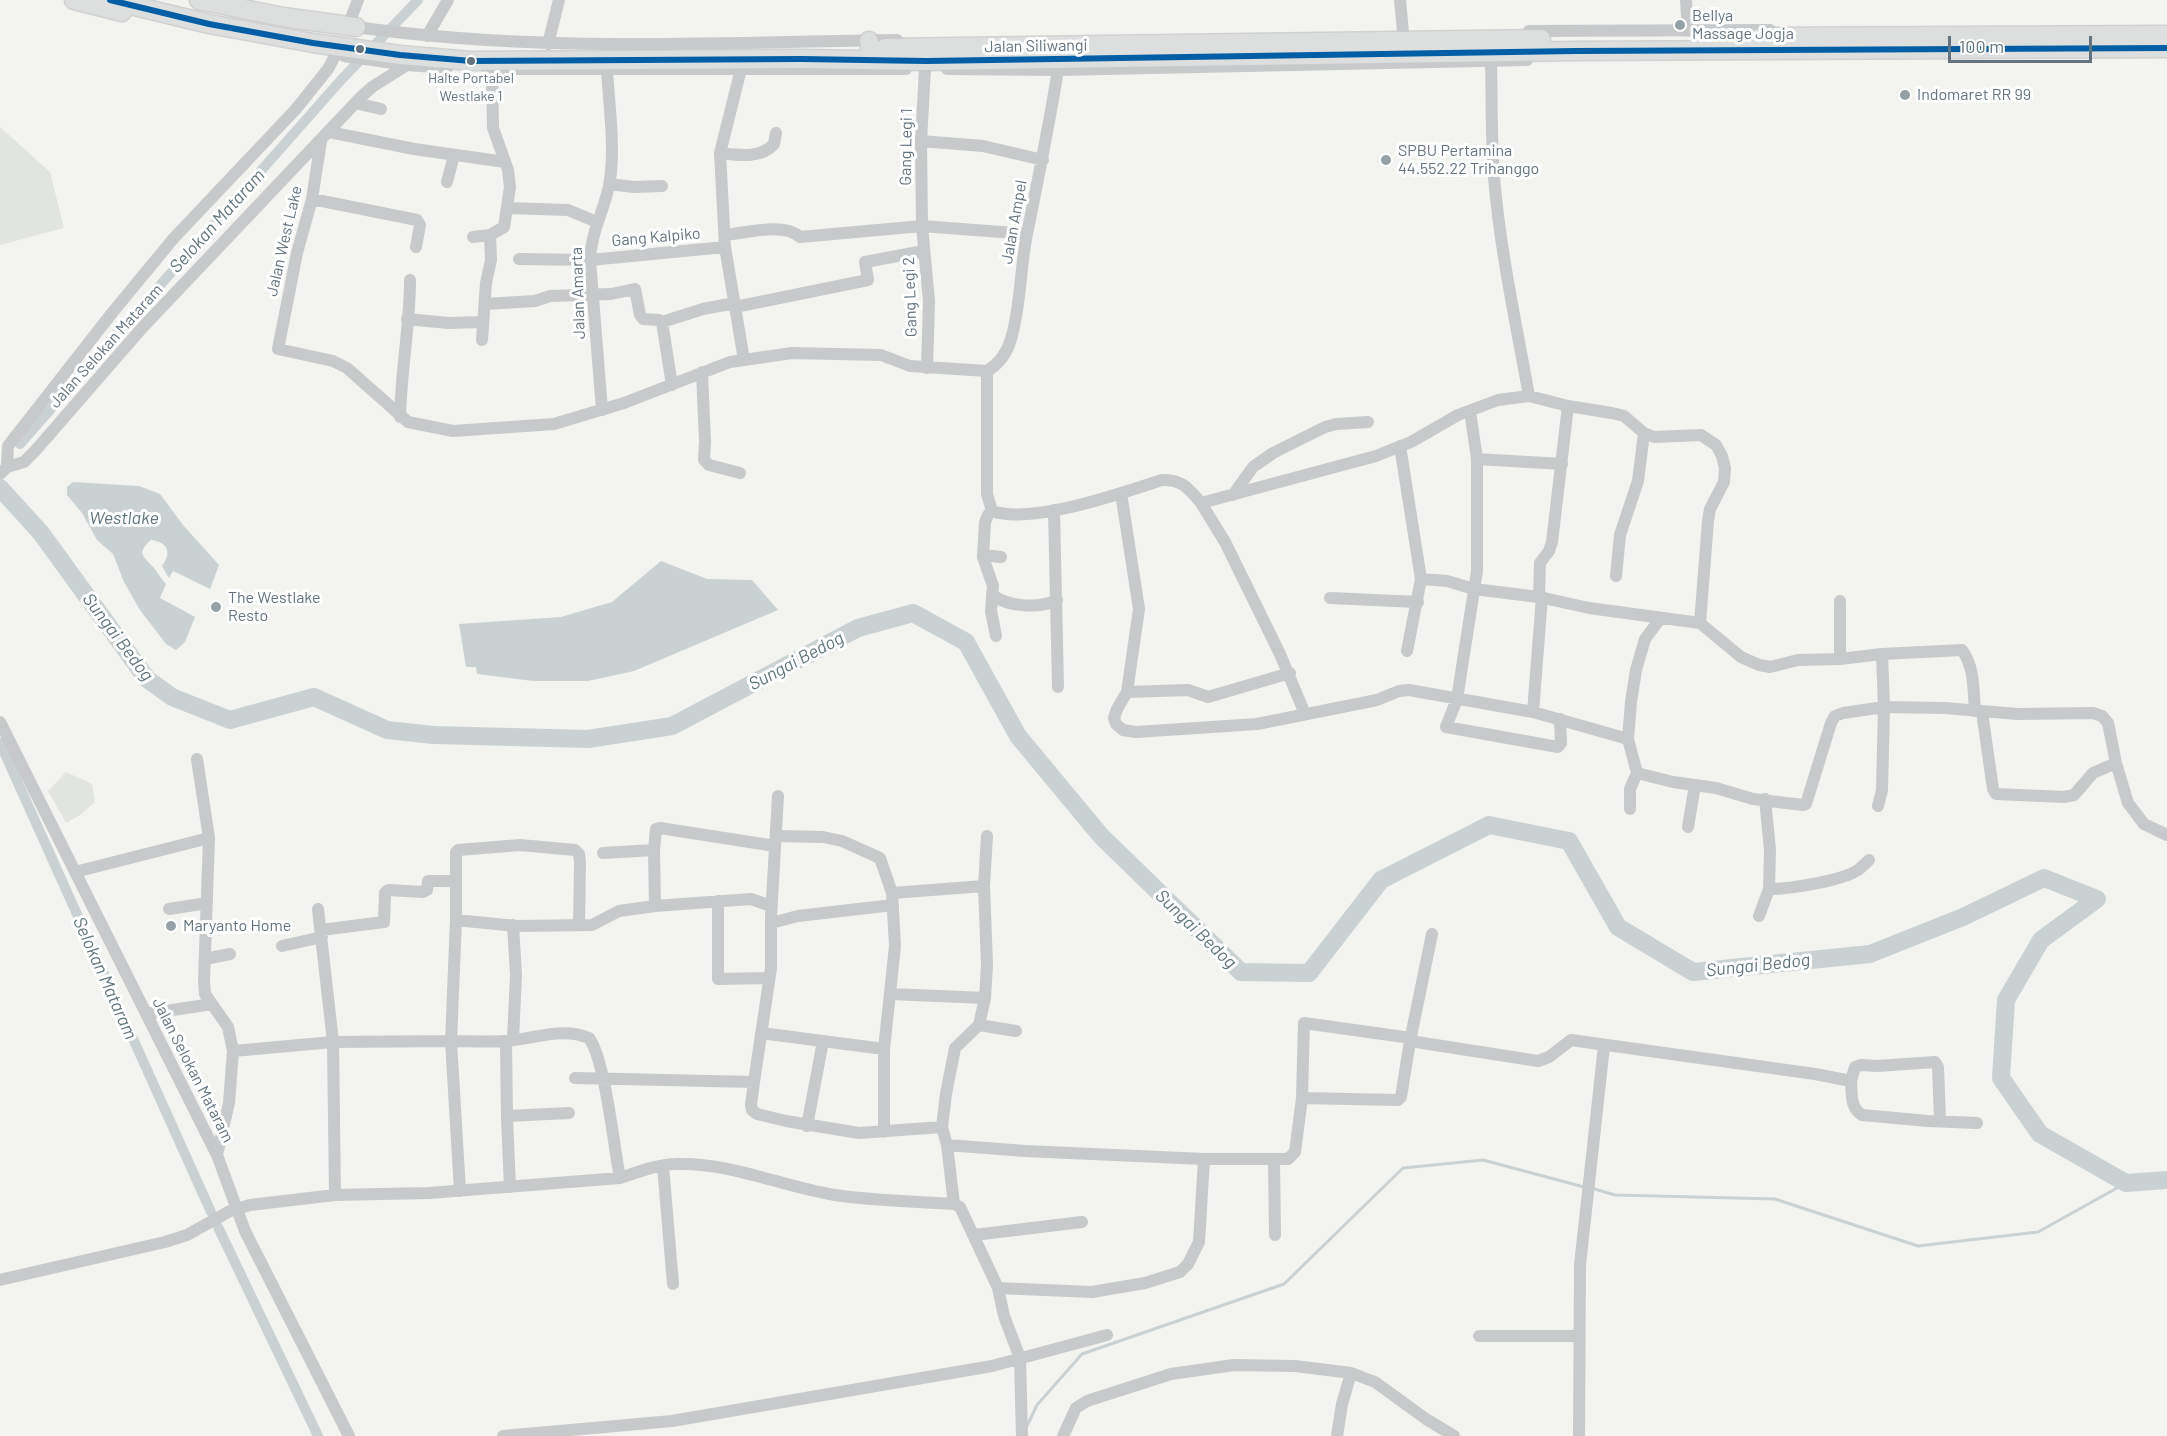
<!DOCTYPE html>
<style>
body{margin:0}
#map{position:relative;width:2167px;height:1436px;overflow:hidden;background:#f3f3f0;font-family:Barlow,sans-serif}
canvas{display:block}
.scale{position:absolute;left:1948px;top:36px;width:144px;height:27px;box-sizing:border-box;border:3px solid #637380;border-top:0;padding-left:8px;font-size:18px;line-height:21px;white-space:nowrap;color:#637380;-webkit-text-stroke:4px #fff;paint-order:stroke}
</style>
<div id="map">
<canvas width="2167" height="1436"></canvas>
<div class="scale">100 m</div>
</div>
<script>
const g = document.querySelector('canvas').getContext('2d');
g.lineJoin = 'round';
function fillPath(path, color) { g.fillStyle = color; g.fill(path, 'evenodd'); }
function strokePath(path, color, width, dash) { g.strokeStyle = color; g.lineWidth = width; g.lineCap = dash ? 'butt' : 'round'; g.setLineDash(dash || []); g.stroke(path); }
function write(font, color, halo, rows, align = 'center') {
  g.font = font + ' Barlow,sans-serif'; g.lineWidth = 6; g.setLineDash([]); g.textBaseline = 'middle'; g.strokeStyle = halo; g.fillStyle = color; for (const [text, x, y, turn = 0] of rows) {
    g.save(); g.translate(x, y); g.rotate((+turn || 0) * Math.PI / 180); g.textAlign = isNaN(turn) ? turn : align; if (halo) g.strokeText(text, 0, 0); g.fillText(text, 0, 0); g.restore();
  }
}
fillPath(new Path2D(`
 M0,127L50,172L64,228L0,245Z
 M66,772L92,784L95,802L80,815L66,823L48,791Z`), '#e2e5df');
fillPath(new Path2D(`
 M73,482L139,486L160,494L183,525L219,565L210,589L173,571L169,578L162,566C172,553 168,542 151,540C136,553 143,556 154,568C158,573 161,579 166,584L160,598L195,617L185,642L176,650L166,644L140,610L124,582L113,554L97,540L82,513L67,495V487Z
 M661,561L707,579L752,580L778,610L634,671L588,681H533L477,674L476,667H466L459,624L561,617L612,602Z`), '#c9d1d3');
strokePath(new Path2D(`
 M1591,1188L1615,1195L1775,1199L1918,1246L2038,1232L2126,1183
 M1027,1426L1037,1405L1082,1354L1284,1284L1403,1168L1483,1160L1584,1187`), '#c9d1d3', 3);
strokePath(new Path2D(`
 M20,444L341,80L418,0
 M0,743L211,1212
 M218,1227L318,1436`), '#c9d1d3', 10);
strokePath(new Path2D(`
 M0,488L41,533L147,679L172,697L230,720L314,697L387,730L434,735L588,739L672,726L858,628L913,613L966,642L1018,736L1101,836L1241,972L1309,973L1381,880L1489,825L1569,841L1618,927L1693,972L1870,954L1963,917L2044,878L2097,899L2041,940L2006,1000L2001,1078L2040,1134L2126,1183L2167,1180`), '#c9d1d3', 18);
const highway = new Path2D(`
 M74,0L122,12
 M110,0L209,24L313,43L400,55L471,61L801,59L926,61L1576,51L2167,48
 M199,0L283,17L356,27
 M1761,37L2167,35
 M869,41L870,48
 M885,48L1541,39`);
strokePath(highway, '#d1d1d1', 21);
strokePath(new Path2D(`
 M1400,0L1403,32
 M1686,0L1688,31
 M348,26L358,0
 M356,27C538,53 715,42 897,40
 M1529,31L1770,30
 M427,36L448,0
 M548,44L559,0
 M344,56L407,65L447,68
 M1491,62C1492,100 1491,138 1494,177C1500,250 1516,323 1529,396
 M488,69H906
 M741,69L720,153L725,247L744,360
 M925,69L921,141L922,226L929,301L927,368
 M947,69L1058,70L1527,60
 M355,103L381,109
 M329,132L414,149L505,162
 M321,141L312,199L297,253L278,349L333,361L347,368L408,422L453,431L554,424L624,403L730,362L792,353L881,355L910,366L987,371
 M921,141L983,146L1043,160
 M720,153C738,155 761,159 774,144L776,133
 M447,182L454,155
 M609,184L634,187L662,186
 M312,199L417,220L420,225L416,247
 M508,208L568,210L597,222
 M725,235C746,233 784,222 800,237L922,226L1027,234
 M473,237L490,235
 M519,259L590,260L725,247
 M485,304L535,301L550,296L611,294L635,289L640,315L643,319L659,320L662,322L672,385
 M735,307L868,280L865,262L924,251
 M407,319L448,323L483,322
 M662,322L703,309L735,303
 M482,340L486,283L491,260L490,235L504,227L510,187L508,170L493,128L492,70
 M987,371V494L992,511C1032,525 1121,493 1162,480C1182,479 1189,489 1201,503L1376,456L1411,442L1458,415L1498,400L1529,396L1568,406L1612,413L1624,416L1644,433L1654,437L1701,435L1716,445L1722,456L1725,468L1724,482L1710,509L1708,521L1700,623
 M987,371C999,364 1007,353 1011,339C1021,306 1020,268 1027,234C1038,180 1049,125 1058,70
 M702,372L705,441L704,460L709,465L740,473
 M602,410L590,260C591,230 606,208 610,180C615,144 609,106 607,70
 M1470,411L1477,459V571L1457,699L1446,727L1558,747L1561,743L1560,719
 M400,417C401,371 410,325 410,280
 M1400,446L1421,579L1447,581L1474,589L1539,597L1589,608L1700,623L1741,657L1759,665L1770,667L1798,660L1840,659L1882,654L1884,707L1882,790L1878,806
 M1477,459L1562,464
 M7,467L8,446L112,313L173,239L296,109L328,69L336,54
 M0,474L7,467L24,462L35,451L142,328L361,97L372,87L407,65
 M1121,493L1139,609L1127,692L1117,709L1114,718L1116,724L1123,730L1136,732L1257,724L1377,700L1399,691L1409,690L1533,712L1628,739
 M1233,495L1253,467L1273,453L1325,427L1336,424L1368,422
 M1201,503L1225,542L1280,654L1305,714
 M1054,510L1058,687
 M992,511L988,515L985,522L983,557L993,586L991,611L996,636
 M983,555L1001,557
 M1616,576L1620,535L1638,481L1644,433
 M992,595C1009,607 1038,609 1057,600
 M1539,597L1540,563L1549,551L1552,542L1568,406
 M1330,598L1418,602
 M1840,601V659
 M1660,619L1645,639L1636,670L1631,702L1628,739L1637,773L1673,782L1716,788L1753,799L1803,805L1806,804L1831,723L1835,716L1843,713L1884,707L1944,708L2018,714L2093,713L2102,716L2108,723L2116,763L2128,803L2144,824L2167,835
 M1407,651L1421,579
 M1882,654L1962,650C1975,668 1973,690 1975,711
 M1127,692L1188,690L1208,697L1290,673
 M1533,712L1542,597
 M1982,712L1993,789L1996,794L2064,797L2074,795L2093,773L2116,763
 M0,722L217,1155L245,1231L349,1436
 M197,759L209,838L204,981L205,994L228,1027L233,1051L333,1042L335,1195
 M1630,809V789L1637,773
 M1688,827L1695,785
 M777,836L823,837L842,841L880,858L892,893L895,946L884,1049
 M603,853L654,850
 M75,872L209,838
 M1769,889C1790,889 1841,881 1858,870C1862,867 1866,863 1869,860
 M892,893L984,886
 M718,901V979L769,978
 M655,906L654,850L656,829L660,828L775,846
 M169,909L207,903
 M318,909L333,1042L451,1041L456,920V852L458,850L520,845L575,850L579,854L580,862L579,925
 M1759,916L1769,889L1770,850L1765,799
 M456,920L516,926L592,925L619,911L655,906L751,899L771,906
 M771,923L798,916L893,905
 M321,930L384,922L385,893L388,890L423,892L427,890L428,881H456
 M282,946L322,937
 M205,959L230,954
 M890,994L985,998
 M146,1014L212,1004
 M979,1025L1016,1031
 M761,1033L884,1049V1132
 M513,1040L516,975L513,925
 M506,1041L507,1119L510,1187
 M1410,1041L1538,1061L1549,1057L1571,1040L1815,1074L1851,1081C1852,1095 1850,1107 1862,1115L1928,1121L1977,1123
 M575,1078L754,1082L751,1105L752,1110L757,1114L786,1121L859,1133L942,1127
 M1851,1081L1855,1067L1861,1065L1877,1066L1935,1062L1938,1067L1940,1121
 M754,1082L771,968V917L778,796
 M1302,1098L1304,1023L1411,1038
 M507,1116L569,1113
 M807,1126L823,1041
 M947,1145L942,1127L946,1094L955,1048L979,1025L985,998L987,965L984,886L987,836
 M217,1155L229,1103L233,1051
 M1274,1159L1275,1235
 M663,1166L673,1284
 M460,1191L451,1041C469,1041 486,1042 504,1041C532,1040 561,1026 589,1038C605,1059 614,1148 620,1178
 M954,1204L947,1145L1025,1151L1204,1159H1288L1295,1152L1302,1098L1398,1100L1401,1097L1410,1041L1432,934
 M974,1235L1082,1222
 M0,1280L165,1242L187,1235L230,1211L250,1205L335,1195L429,1193L620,1178C638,1172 658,1164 677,1164C730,1162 783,1187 835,1195C874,1201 915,1201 954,1204L960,1207L998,1288L1004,1316L1020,1358L1022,1436
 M998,1288L1092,1292L1145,1283L1180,1272L1188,1264L1199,1242L1204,1159
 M1479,1336H1580
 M503,1436L672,1421L992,1366L1107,1335
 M1063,1436L1076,1408L1087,1401L1171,1374L1234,1365L1295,1366L1351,1373L1375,1382L1426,1419L1454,1436
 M1337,1436L1342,1404L1351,1373
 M1579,1436L1580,1265L1604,1046`), '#c8c9ca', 12);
strokePath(highway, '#dddede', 18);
strokePath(new Path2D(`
 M110,0L209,24L313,43L400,55L471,61L801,59L926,61L1576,51L2167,48`), '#005ea5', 6);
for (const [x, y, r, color] of [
 [1680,25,6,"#95a0a7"],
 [360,49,5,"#637380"],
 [471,61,5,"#637380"],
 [1905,95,6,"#95a0a7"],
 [1386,160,6,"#95a0a7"],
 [216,607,6,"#95a0a7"],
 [171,926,6,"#95a0a7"]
]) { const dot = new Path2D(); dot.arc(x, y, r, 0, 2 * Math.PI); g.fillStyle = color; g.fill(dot); strokePath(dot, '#fff', 2); }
write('14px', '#637380', '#fff', [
 ["Halte Portabel",471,78],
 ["Westlake 1",471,96]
]);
write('16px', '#637380', '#fff', [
 ["Bellya",1692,16],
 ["Massage Jogja",1692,34],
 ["Indomaret RR 99",1917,95],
 ["SPBU Pertamina",1398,151],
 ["44.552.22 Trihanggo",1398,169],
 ["The Westlake",228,598],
 ["Resto",228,616],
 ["Maryanto Home",183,926]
], 'left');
write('16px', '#637380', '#fff', [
 ["Jalan Siliwangi",1036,46,-1],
 ["Gang Legi 1",906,147,-89],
 ["Jalan Ampel",1014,222,-80],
 ["Gang Kalpiko",656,237,-5],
 ["Jalan West Lake",284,241,-77],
 ["Jalan Amarta",578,293,-92],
 ["Gang Legi 2",910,297,-92],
 ["Jalan Selokan Mataram",106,346,-48],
 ["Jalan Selokan Mataram",193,1070,63]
]);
write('italic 18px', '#5f757e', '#fff', [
 ["Selokan Mataram",217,221,-48],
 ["Westlake",124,518],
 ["Sungai Bedog",118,637,53],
 ["Sungai Bedog",796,661,-28],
 ["Sungai Bedog",1196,929,44],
 ["Sungai Bedog",1758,965,-6],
 ["Selokan Mataram",105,978,66]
]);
</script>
